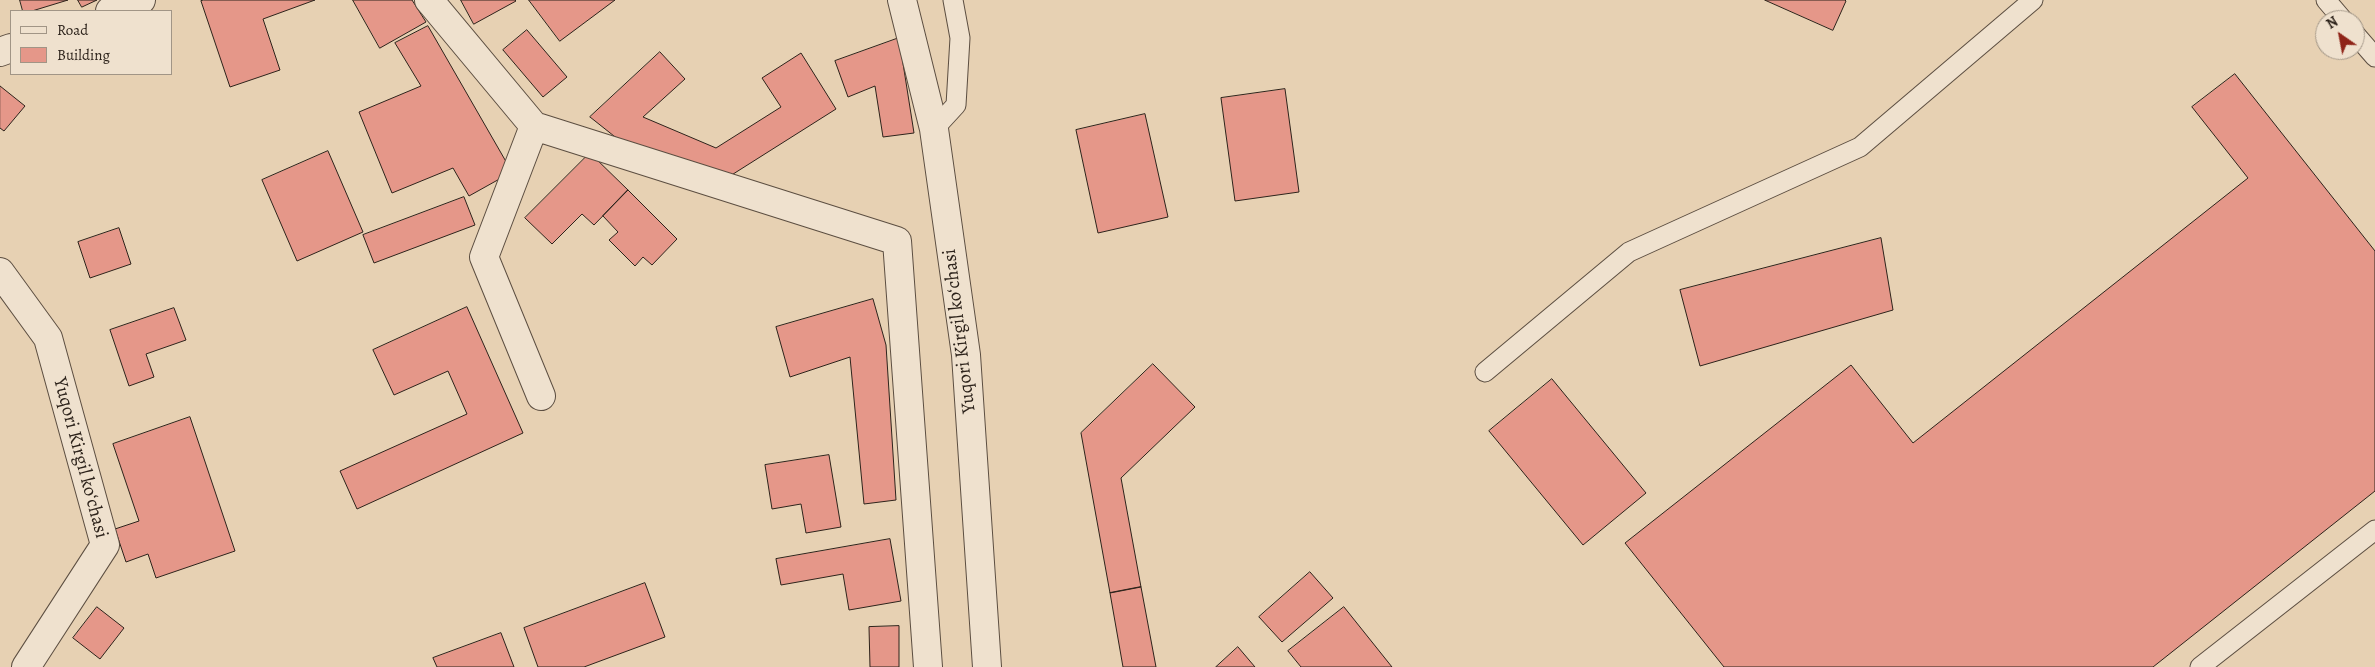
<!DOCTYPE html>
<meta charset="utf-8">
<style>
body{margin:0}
#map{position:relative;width:2375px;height:667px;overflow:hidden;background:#e7d1b3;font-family:Alegreya,serif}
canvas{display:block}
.legend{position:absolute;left:10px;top:10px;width:162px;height:65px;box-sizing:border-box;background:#efe1ce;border:1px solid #a19586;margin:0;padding:6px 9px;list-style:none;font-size:15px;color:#2d231b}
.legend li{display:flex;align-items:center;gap:10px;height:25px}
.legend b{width:25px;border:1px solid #a19586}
.north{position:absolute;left:2315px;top:10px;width:50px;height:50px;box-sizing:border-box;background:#efe1ce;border:1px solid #a19586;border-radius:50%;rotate:327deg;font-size:14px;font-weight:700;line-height:20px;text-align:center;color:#2d231b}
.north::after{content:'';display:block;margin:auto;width:18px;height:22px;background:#8f2418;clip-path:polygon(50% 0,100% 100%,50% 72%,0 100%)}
</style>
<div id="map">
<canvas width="2375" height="667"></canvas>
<ul class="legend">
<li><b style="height:6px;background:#efe1ce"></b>Road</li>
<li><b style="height:14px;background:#e59789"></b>Building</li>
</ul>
<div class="north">N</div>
</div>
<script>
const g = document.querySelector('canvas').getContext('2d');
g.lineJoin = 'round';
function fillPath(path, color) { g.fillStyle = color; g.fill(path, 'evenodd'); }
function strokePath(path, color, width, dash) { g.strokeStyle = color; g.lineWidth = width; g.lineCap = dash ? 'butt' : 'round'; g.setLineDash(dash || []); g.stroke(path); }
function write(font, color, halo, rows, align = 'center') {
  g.font = font + ' Alegreya,serif'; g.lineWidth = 4; g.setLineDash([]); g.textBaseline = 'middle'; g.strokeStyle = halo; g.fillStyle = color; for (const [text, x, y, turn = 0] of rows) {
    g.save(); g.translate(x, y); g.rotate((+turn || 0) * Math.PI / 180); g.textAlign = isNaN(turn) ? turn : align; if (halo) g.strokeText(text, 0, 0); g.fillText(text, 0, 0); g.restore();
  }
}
const building = new Path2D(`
 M20,0H68L32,11H23Z
 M78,0H97L82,7Z
 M204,0H315L263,19L280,70L230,87L201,1Z
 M353,0H412L426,22L380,48Z
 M461,0H515L516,1L474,24Z
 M529,0H615L560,41Z
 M1765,0H1845L1846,1L1833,30Z
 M428,26L512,172L469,196L453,168L392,193L359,112L421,86L395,43Z
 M527,30L567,77L543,97L503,50Z
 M899,38L914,133L883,137L875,86L848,97L835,61Z
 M660,52L685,79L643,117L716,148L781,107L762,78L801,53L836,109L730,176L619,140L590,117Z
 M2235,74L2375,251V491L2153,667H1724L1625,543L1851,365L1913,443L2248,178L2192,107Z
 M0,86L25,106L4,131L0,128Z
 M1285,89L1299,192L1235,201L1221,98Z
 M1145,114L1168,217L1098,233L1076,130Z
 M328,151L363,232L297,261L262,180Z
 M590,153L628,190L594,225L582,214L552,244L525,218Z
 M628,190L677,239L652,265L643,257L635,266L609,240L618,232L603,216Z
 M464,197L475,225L374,263L363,235Z
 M119,228L131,264L90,278L78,242Z
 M1881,238L1893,310L1700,366L1680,290Z
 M873,299L886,345L896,500L864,504L850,357L790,377L776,327Z
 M467,307L523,433L357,509L340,471L467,414L448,371L394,395L373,350Z
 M174,308L186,340L146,354L154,377L129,386L110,330Z
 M1153,364L1195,407L1121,478L1141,587L1110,593L1081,433Z
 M1552,379L1646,493L1583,545L1489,431Z
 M190,417L235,551L156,578L148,554L126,562L115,529L139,521L113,444Z
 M829,455L841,527L806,533L801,504L772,509L765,465Z
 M890,539L901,601L849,610L843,574L781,585L776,559Z
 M1310,572L1333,598L1282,642L1259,617Z
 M645,583L665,637L584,667H538L524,628Z
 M1141,587L1156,667H1123L1110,593Z
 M97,607L124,628L100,659L73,638Z
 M1344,607L1392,667H1301L1288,651Z
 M899,626V667H870L869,627Z
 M501,633L514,667H437L433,658Z
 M1238,647L1255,667H1216Z`);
fillPath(building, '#e59789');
strokePath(building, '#2d231b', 1);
const lane = new Path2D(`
 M2326,0L2343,20
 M2355,34L2375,57
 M934,129L956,105L960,38L953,0
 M1485,372L1629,252L1860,147L2033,0
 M2200,667L2375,530`);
const street = new Path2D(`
 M429,0L534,126L897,241L928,667
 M902,0L934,129L966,355L987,667
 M110,11L141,0
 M0,52L11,48
 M534,126L484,257L541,396
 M0,272L48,338L105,545L26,667`);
strokePath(lane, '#5c4e41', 21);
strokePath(street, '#5c4e41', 30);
strokePath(lane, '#efe1ce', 19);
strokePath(street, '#efe1ce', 28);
write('19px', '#2d231b', '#efe1ce', [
 ["Yuqori Kirgil koʻchasi",960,331,-97],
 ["Yuqori Kirgil koʻchasi",80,458,75]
]);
</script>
